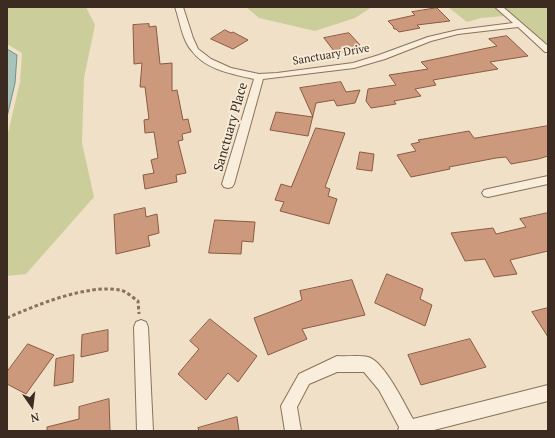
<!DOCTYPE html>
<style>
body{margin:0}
#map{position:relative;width:555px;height:438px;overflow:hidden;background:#efe0c7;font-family:"PT Serif",serif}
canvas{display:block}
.frame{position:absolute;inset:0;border:8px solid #3b2b20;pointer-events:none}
.north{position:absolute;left:12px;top:386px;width:40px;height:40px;-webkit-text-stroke:3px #f6ebd7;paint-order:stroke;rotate:166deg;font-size:11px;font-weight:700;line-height:16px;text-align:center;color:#3b2b20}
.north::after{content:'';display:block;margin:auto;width:14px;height:18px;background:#3b2b20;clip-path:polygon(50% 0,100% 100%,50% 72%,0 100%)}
</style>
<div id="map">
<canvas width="555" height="438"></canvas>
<div class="frame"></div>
<div class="north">N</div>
</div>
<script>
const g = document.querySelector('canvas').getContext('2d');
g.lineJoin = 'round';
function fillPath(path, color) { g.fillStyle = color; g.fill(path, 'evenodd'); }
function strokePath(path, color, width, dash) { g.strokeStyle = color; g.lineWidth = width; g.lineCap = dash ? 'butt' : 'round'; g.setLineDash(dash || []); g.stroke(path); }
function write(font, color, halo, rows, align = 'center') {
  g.font = font + ' "PT Serif",serif'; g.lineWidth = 4; g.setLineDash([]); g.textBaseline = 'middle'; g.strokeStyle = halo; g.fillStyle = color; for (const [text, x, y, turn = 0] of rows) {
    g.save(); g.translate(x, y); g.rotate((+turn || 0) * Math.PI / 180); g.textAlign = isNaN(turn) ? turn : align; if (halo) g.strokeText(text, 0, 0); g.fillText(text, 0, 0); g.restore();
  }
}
fillPath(new Path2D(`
 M7,7H86L95,25L84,78L82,143L94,197L26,274L7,276V137L20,82L22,53L7,44Z
 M246,7H372L355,18L315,31L259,18Z
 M448,7H494L504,16L481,18L467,22Z
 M504,7H548V45Z`), '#cbce9a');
const water = new Path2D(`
 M7,49L17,55L15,83L7,117Z`);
fillPath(water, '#a8c3b9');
strokePath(water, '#6e9287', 1);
const building = new Path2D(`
 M437,8L450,21L417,25L420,28L399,32L396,29H394L393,26L388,21L415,15L412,12Z
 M149,24V27L156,26L160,64L172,63V91L177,90L183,120L188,119L191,132L182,134L183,140L178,141L186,173L176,175L177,182L145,189L143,175L154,173L151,160L158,158L154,132L145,133L144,120L149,119L145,87H140L142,63L134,64L133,25Z
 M225,30L231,33L233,32L248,40L233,49L211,39Z
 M349,33L360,45L353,46L357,51L344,54L340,49L334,51L324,38Z
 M507,36L528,56L490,62L498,69L433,80L436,85L415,89L421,96L394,101L396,104L371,108L366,101L368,89L396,85L389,75L428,69L421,62L497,46L489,39Z
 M341,82L346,92L360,90L355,103L337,106L334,100L316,103L308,136L270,130L276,112L313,117L300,88Z
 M548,126V156L538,159L511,164L506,157L496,158L449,167L450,169L411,177L397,155L416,151L411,144L420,142L418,140L469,131L474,138Z
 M316,128L345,133L325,187L330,189L328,196L337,199L329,224L280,211L284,202L275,200L281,184L291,187Z
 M360,152L374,154L372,171L357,169Z
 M145,208L146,217L157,214L159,233L148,236L150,246L116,254L114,215Z
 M548,213V251L510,260L517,274L494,277L485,259L465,261L451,233L493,228L496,234L526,227L520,219Z
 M215,220L255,222L253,242L242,241L241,254L209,253Z
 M387,274L423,289L420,299L432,305L425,326L375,303Z
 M352,280L365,315L302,329L307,339L268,355L254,318L302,300L300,291Z
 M548,308V337L532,312Z
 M210,319L257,356L238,382L228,373L206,400L178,374L199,349L190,341Z
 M108,330V351L81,357L82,335Z
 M470,339L486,367L421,385L408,355Z
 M28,344L54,355L26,394L7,384V372Z
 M74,355L73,382L54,386L56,359Z
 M109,399L110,431H47V427L79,419V407Z
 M237,417L239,431H199L198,428Z`);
fillPath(building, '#cd997d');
strokePath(building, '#8a5a41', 1);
const minor = new Path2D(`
 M175,7H183L193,38L198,49L211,59L231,68L259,74L277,73L353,63L379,55L428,37L458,30L513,23L495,7H503L548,46V52H545L518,27L458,34L431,41L385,59L354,68L263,79L234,184L232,187L228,188L224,187L222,184L254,79C233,74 206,70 192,51C182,40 180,21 175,7Z
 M548,176V184L488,197L484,196L482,193L484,190L488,189Z
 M141,320L146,322L148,327L153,431H137L134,327L136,322Z
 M337,356C347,357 358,355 368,357C384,361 405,405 413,419L548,385V401L430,431H398L399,427L379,390L364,372H337L309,384L297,407L301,431H285L281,406L299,374Z`);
strokePath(minor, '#8b725c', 2);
strokePath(new Path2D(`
 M7,318C36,305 87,284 120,290C126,291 132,297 138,301L139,314`), '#8b725c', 3, [3.5, 2.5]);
fillPath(minor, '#f9eedb');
write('11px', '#3b2b20', '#f6ebd7', [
 ["Sanctuary Drive",331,55,-10]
]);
write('13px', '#3b2b20', '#f6ebd7', [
 ["Sanctuary Place",231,127,-74]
]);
</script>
